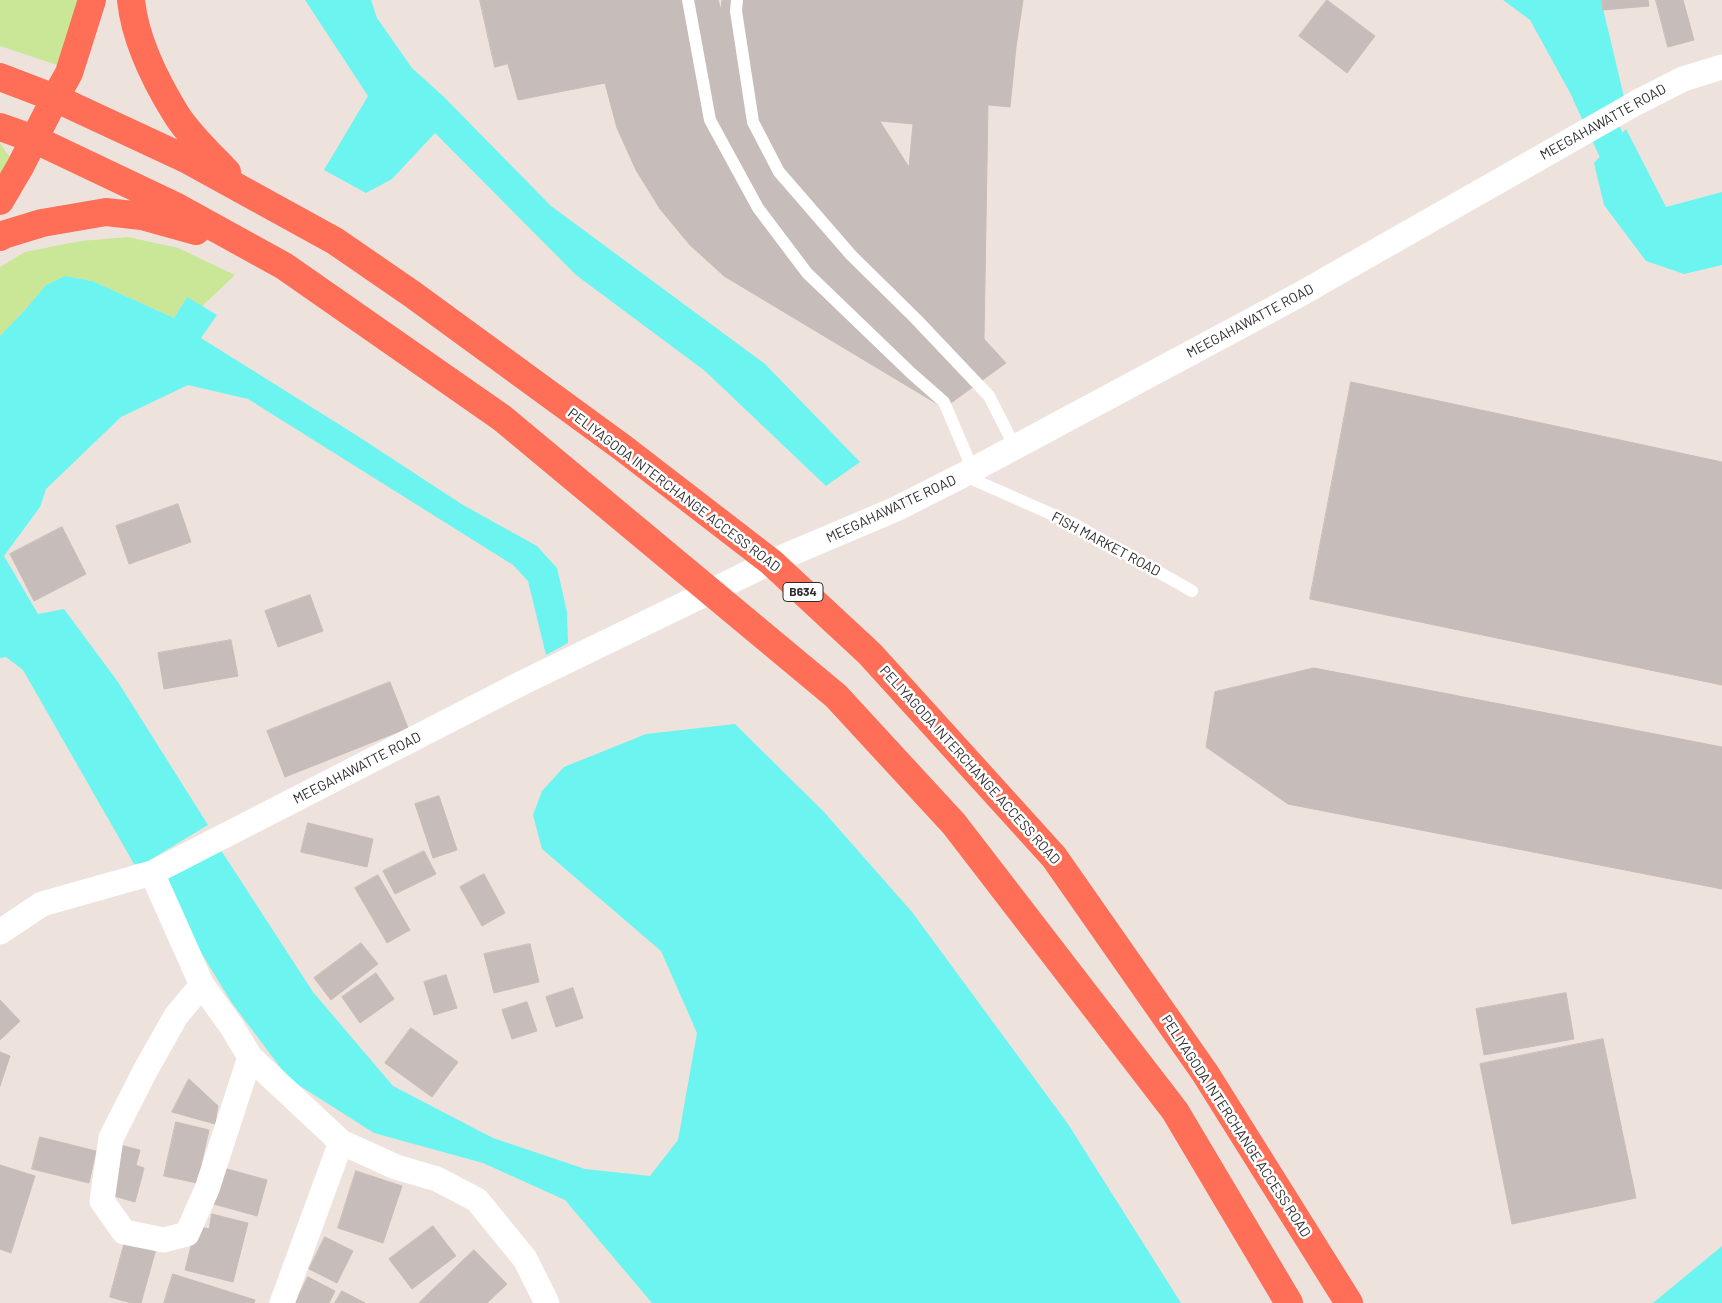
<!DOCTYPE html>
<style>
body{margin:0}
canvas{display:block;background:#eee2dd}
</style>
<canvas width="1722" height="1303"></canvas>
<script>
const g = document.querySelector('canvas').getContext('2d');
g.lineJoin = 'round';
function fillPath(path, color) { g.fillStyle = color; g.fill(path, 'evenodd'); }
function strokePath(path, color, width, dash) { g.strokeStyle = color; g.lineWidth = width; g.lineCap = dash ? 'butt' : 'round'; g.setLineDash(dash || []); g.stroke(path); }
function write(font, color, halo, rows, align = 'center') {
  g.font = font + ' Barlow,sans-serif'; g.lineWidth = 5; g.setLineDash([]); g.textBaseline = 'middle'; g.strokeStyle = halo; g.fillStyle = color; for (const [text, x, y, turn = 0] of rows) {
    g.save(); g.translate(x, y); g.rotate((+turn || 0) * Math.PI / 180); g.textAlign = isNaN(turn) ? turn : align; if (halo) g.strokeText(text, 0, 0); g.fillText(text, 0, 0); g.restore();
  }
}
fillPath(new Path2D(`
 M0,0H83L60,66L0,46Z
 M0,143L11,159L0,179Z
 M128,237L178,248L235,275L200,308L187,297L174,318L92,281L65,276L46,285L25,310L0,336V267L25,252L81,241Z`), '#c9e797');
fillPath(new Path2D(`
 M305,0H371L377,18L412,68L444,97L551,206L765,364L860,462L826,486L705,371L576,275L435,133L392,179L366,193L324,170L368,96Z
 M1503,0H1601L1624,97L1585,120L1530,20Z
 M1626,129L1666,207L1722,192V265L1684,274L1646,261L1604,205L1594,163Z
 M65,276L92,281L174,318L187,297L217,315L201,338L356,435L463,505L537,546L557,568L567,612L568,643L546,655L528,581L513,565L248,399L188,385L121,417L46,489L40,507L4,556L38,614L64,609L118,682L208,825L145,863L134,864L23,670L6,657L0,658V336L25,310L46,285Z
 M735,724L824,812L912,912L1068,1124L1181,1303H652L565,1200L483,1163L374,1133L289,1079L232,1003L152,873L215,841L313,992L393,1086L493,1138L585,1169L650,1176L678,1140L697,1033L661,951L542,849L533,815L542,791L564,767L646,734Z
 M1722,1246V1303H1653Z`), '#6cf4f0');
strokePath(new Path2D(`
 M1588,95L1629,183`), '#6cf4f0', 31);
const building = new Path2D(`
 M480,0H645L651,27L495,67Z
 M645,0H718L721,10L722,0H791L784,85L988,105L984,339L1006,363L944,408L724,276L690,245L660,209L636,170L617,128L605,83L518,100L508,64L651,27ZM880,121L913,124L909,167Z
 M791,0H1023L1016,47L1010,107L784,85Z
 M1327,0L1375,36L1347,73L1299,36Z
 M1602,0H1648L1649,6L1603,10Z
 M1656,0H1683L1694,40L1668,47Z
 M1351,382L1722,462V685L1310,599Z
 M178,504L191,542L129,564L116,526Z
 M62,527L86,574L34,601L10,554Z
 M310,595L323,631L278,647L265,611Z
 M231,640L238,676L164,689L158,653Z
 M1314,668L1722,747V889L1288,804L1206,747L1215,692Z
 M390,682L408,728L285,777L267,731Z
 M439,796L457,850L433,858L415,804Z
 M308,823L373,839L367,867L301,852Z
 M424,851L436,874L395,894L383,871Z
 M484,874L505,913L482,926L460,887Z
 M378,875L410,930L387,943L355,888Z
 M361,943L378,964L331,1000L314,978Z
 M530,944L539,982L494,993L484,954Z
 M376,973L394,999L360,1023L342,997Z
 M446,975L457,1008L434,1015L424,982Z
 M573,988L583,1018L556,1027L546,997Z
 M1566,993L1574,1039L1484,1055L1476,1009Z
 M0,1000L20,1021L0,1040Z
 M527,1002L537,1031L512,1039L502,1010Z
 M411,1028L458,1062L432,1097L385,1063Z
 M1603,1039L1636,1198L1512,1224L1480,1064Z
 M0,1052L10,1056L0,1086Z
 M189,1079L218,1106L215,1124L172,1112Z
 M176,1122L209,1130L197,1183L164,1176Z
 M40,1137L96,1151L89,1183L32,1169Z
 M120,1145L140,1150L136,1165L144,1168L142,1176L114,1168Z
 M0,1165L35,1176L11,1253L0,1249Z
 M220,1167L267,1180L257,1216L210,1203Z
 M114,1168L142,1176L135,1202L107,1194Z
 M356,1171L402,1186L383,1243L338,1228Z
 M212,1214L248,1223L233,1282L185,1270L196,1226L209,1229Z
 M433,1226L456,1256L412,1289L389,1259Z
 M325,1237L353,1251L337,1283L309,1269Z
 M125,1241L156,1249L141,1303H131L110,1297Z
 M474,1250L507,1284L487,1303H419Z
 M173,1274L255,1300L254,1303H164Z
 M308,1277L335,1291L329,1303H295Z
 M342,1291L365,1303H335Z`);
fillPath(building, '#c6bcb9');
strokePath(building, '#c9bdb6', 1);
strokePath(new Path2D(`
 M688,0L710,120L758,208L807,273L911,373L944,402L973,470
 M737,0L736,11L753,122L779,172L851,255L916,319L989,396L1015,447
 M963,475L1074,524L1192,591`), '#fff', 12);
strokePath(new Path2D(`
 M152,873L202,985L232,1027L250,1057L341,1142L396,1167L437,1179L477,1200L525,1259L547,1303
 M0,932L42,904L152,873L524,682L771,562L896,509L963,475L1297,296L1636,103L1683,79L1722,67
 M202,985L176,1016L145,1071L111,1138L102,1201L124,1232L164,1240L187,1234L207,1189L250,1057
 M282,1303L341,1142`), '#fff', 25);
strokePath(new Path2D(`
 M131,0C135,40 155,80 176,114C189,135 210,154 227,172
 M0,77L55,98L186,159L335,241L412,294L623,448L771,562L870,654L1054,857L1205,1073L1349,1303
 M0,127L34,139L177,207L284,266L502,418L836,696L954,824L1175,1111L1289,1303
 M0,201L20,167L55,98L69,73L92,0
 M0,237L6,234L42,223L106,212L142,216L196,231`), '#ff6e57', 28);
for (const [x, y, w] of [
 [803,592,40]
]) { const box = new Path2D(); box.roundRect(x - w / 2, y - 9.5, w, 19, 4); g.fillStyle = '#fff'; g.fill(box); strokePath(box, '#2b2b2b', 1); }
write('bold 12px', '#2b2b2b', null, [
 ["B634",803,592]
]);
write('14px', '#2b2b2b', '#fff', [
 ["MEEGAHAWATTE ROAD",1603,122,-29],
 ["MEEGAHAWATTE ROAD",1250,321,-28],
 ["PELIYAGODA INTERCHANGE ACCESS ROAD",674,490,37],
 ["MEEGAHAWATTE ROAD",891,509,-25],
 ["FISH MARKET ROAD",1106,544,28],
 ["PELIYAGODA INTERCHANGE ACCESS ROAD",970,765,48],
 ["MEEGAHAWATTE ROAD",357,768,-27],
 ["PELIYAGODA INTERCHANGE ACCESS ROAD",1236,1126,57]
]);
</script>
